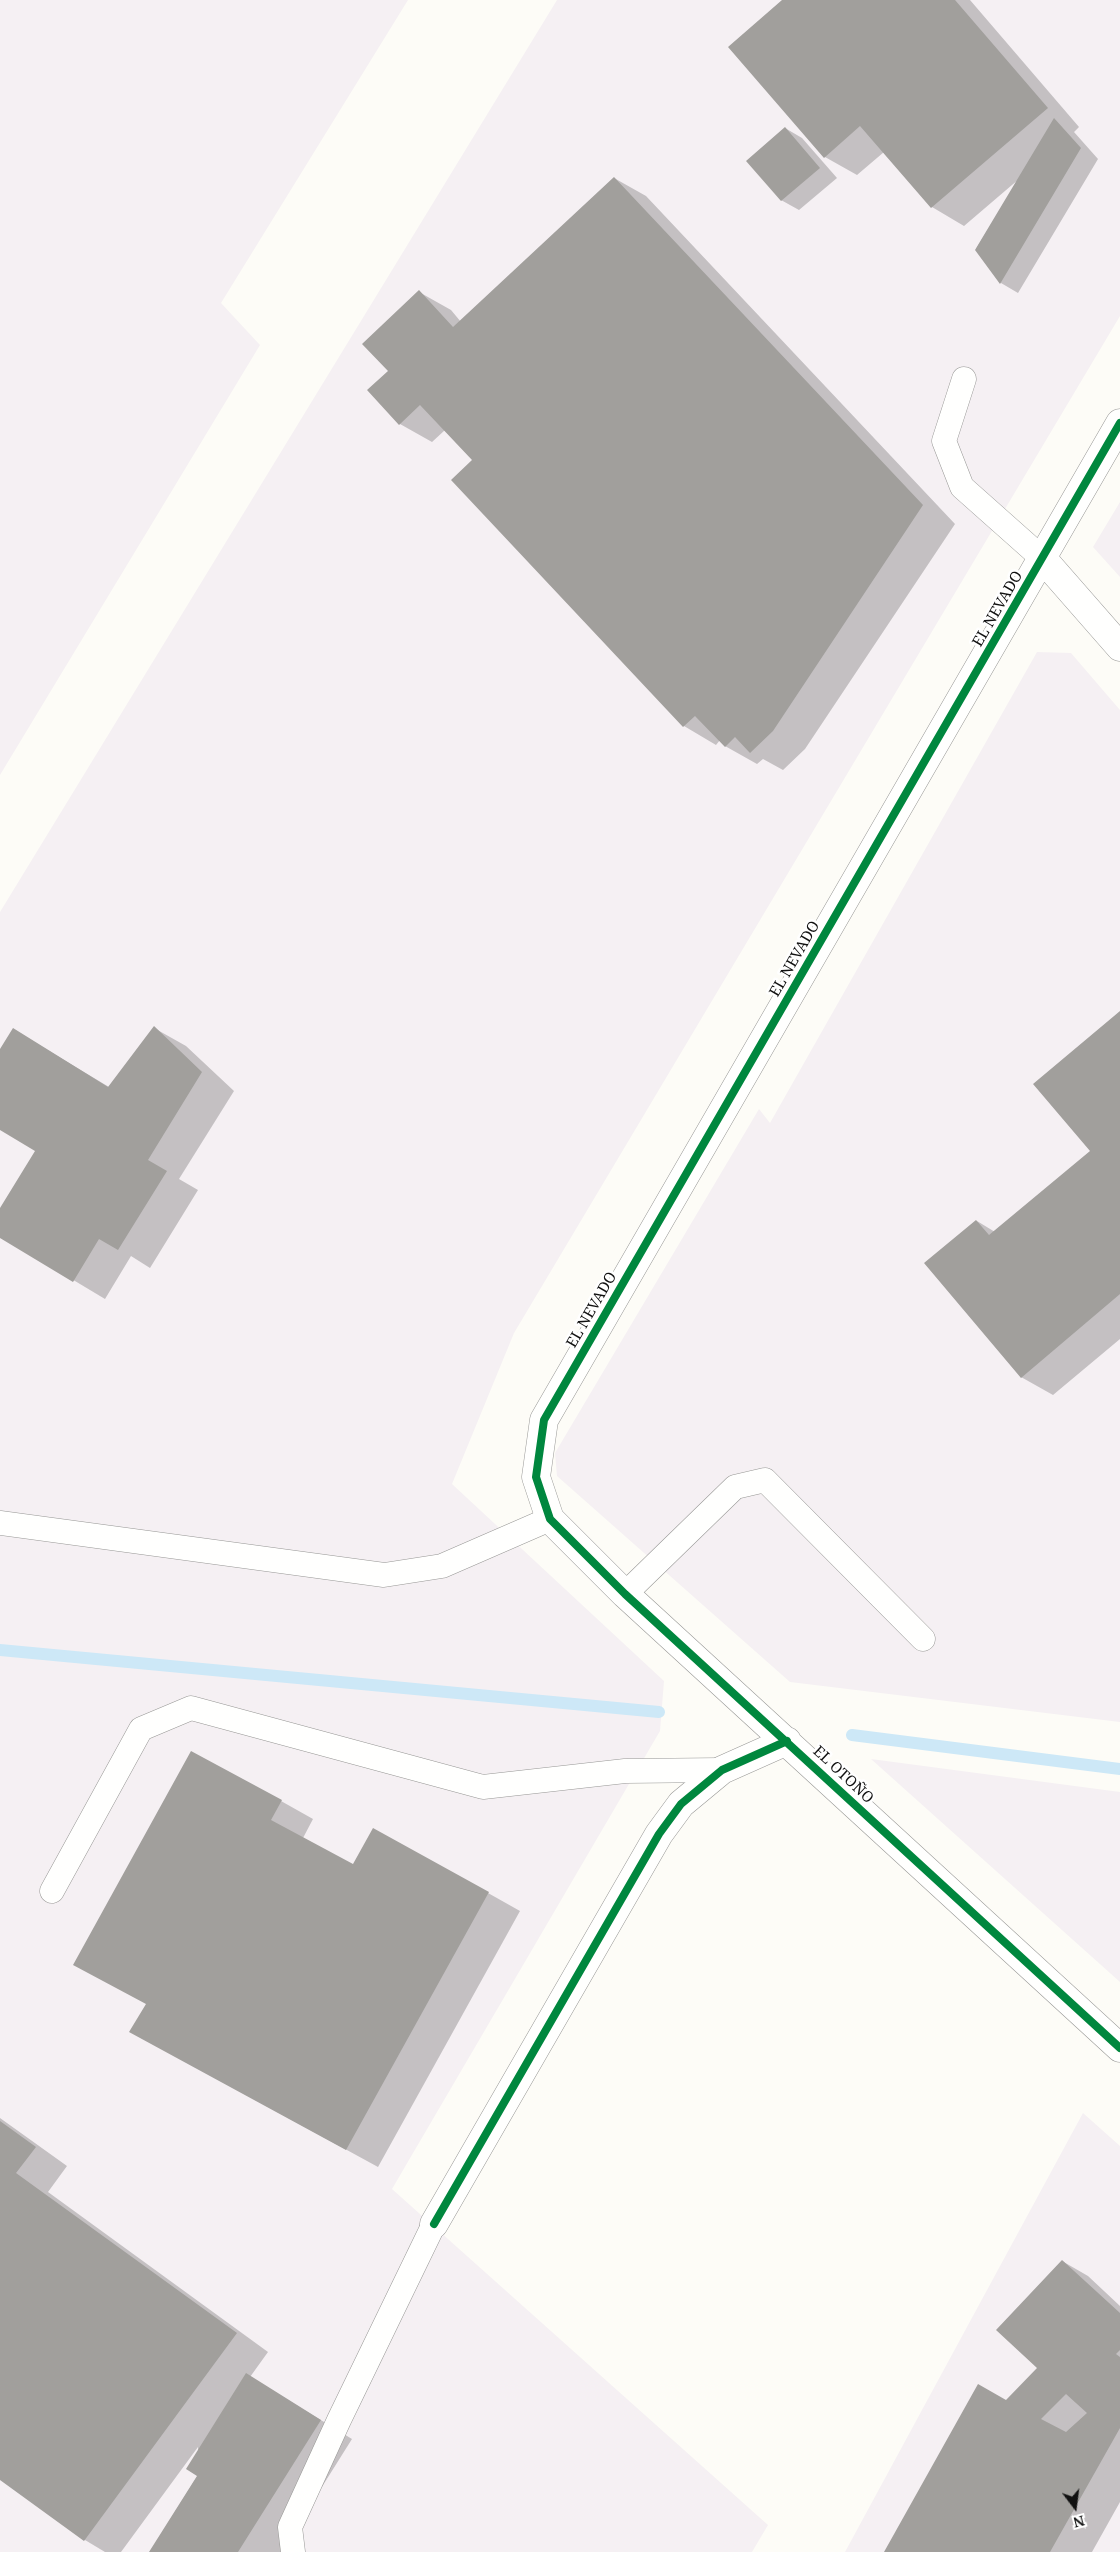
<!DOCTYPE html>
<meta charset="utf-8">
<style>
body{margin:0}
#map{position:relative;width:1120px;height:2552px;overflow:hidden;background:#fdfcf7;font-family:"Noto Serif",serif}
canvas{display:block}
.north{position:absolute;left:1050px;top:2482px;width:50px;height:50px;-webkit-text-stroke:4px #fff;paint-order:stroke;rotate:165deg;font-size:14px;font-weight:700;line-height:20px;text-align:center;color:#111}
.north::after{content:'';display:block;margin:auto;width:18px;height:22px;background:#111;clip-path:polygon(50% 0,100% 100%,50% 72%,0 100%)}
</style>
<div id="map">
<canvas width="1120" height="2552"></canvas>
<div class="north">N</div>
</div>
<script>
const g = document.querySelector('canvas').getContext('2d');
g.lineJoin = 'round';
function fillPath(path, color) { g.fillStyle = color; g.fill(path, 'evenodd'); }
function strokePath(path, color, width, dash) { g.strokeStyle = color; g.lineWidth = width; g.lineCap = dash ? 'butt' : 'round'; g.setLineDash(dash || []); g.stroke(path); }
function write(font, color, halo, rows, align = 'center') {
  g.font = font + ' "Noto Serif",serif'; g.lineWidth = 5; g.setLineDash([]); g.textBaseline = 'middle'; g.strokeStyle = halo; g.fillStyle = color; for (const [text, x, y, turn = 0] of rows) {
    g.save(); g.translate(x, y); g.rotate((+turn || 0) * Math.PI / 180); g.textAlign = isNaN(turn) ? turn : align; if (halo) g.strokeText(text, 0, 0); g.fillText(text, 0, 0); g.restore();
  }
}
fillPath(new Path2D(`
 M0,0H408L221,303L260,345L0,775Z
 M557,0H1120V316L514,1333L452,1484L664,1681L660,1731L392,2189L768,2525L752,2552H0V912Z
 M1120,502V577L1093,547Z
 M1037,652L1071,653L1120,710V1722L790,1682L557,1476L555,1453L759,1109L770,1123Z
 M871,1759L1120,1792V1982Z
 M1083,2113L1120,2146V2552H845Z`), '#f5f0f3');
fillPath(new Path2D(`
 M784,0H970L1079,127L1074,132L1098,159L1018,293L1001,283L976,249L1019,179L964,226L932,207L884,152L857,175L825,157Z
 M785,128L802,138L837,178L799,210L781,200Z
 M614,178L646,196L955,524L805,749L783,770L763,759L757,764L725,746L720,740L716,745L684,726L474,460L445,430L432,442L400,424L389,371L419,292L451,310L461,322Z
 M1120,1013V1339L1053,1395L1021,1377L977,1221L995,1232L1091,1151Z
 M154,1028L186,1046L234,1091L179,1179L198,1190L150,1268L131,1256L105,1299L0,1236V1211L37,1151L0,1128V1052L14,1030L109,1087Z
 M281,1801L313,1819L303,1838L353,1866L488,1893L520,1911L378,2167L131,2032Z
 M0,2118L67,2166L48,2192L268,2352L250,2377L352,2439L281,2552H150L198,2475V2447L121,2552H105L85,2540L0,2478Z
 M1062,2261L1088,2276L1120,2306V2502L1092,2552H886L1006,2401L1039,2368Z`), '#0003');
strokePath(new Path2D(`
 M0,1650L659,1712
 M852,1735L1120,1769`), '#cde8f7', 12);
fillPath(new Path2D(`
 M782,0H955L1048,108L931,208L860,126L824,158L728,47Z
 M1054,118L1081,148L1000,284L975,250Z
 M785,127L820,168L781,201L746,161Z
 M614,177L923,505L773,731L750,753L735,737L725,747L695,716L683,727L451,480L472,460L420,405L399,425L367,390L388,371L362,344L419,290L453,327Z
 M1120,1011V1294L1021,1378L924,1263L976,1220L989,1235L1090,1151L1033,1084Z
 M154,1026L202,1072L148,1160L167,1171L118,1250L99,1239L73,1282L0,1238V1208L35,1151L0,1130V1049L13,1028L108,1087Z
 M191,1751L282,1800L271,1820L353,1864L373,1828L489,1892L346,2150L129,2032L146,2004L73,1965Z
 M0,2121L36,2147L16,2173L237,2333L84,2541L0,2480Z
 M1062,2260L1120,2313V2350L1116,2354L1120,2357V2428L1050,2552H884L978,2384L1006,2400L1037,2368L996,2330ZM1066,2394L1087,2413L1066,2432L1041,2419Z
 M246,2373L321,2420L238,2552H149L197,2476L186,2469Z`), '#a19f9c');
const lane = new Path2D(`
 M964,379L944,441L962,487L1043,559
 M0,1523L384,1575L442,1566L550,1519
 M625,1594L735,1487L765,1480L923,1639
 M52,1891L141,1729L191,1708L483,1787L625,1771L722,1770
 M293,2552L290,2527L339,2420L434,2224`);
const street = new Path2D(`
 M1120,423L544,1420L536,1477L550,1519L625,1594L1120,2048
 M1043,559L1120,647
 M434,2224L659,1834L681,1804L722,1770L787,1741`);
strokePath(lane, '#979795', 25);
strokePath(street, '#979795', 29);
strokePath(lane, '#fffffe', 24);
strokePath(street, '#fffffe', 28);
strokePath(new Path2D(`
 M1120,423L544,1420L536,1477L550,1519L625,1594L1120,2048
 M434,2224L659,1834L681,1804L722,1770L787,1741`), '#00873e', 8);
write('15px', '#111', '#fff', [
 ["EL NEVADO",998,609,-60],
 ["EL NEVADO",795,959,-60],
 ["EL NEVADO",592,1310,-60],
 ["EL OTOÑO",843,1775,43]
]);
</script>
